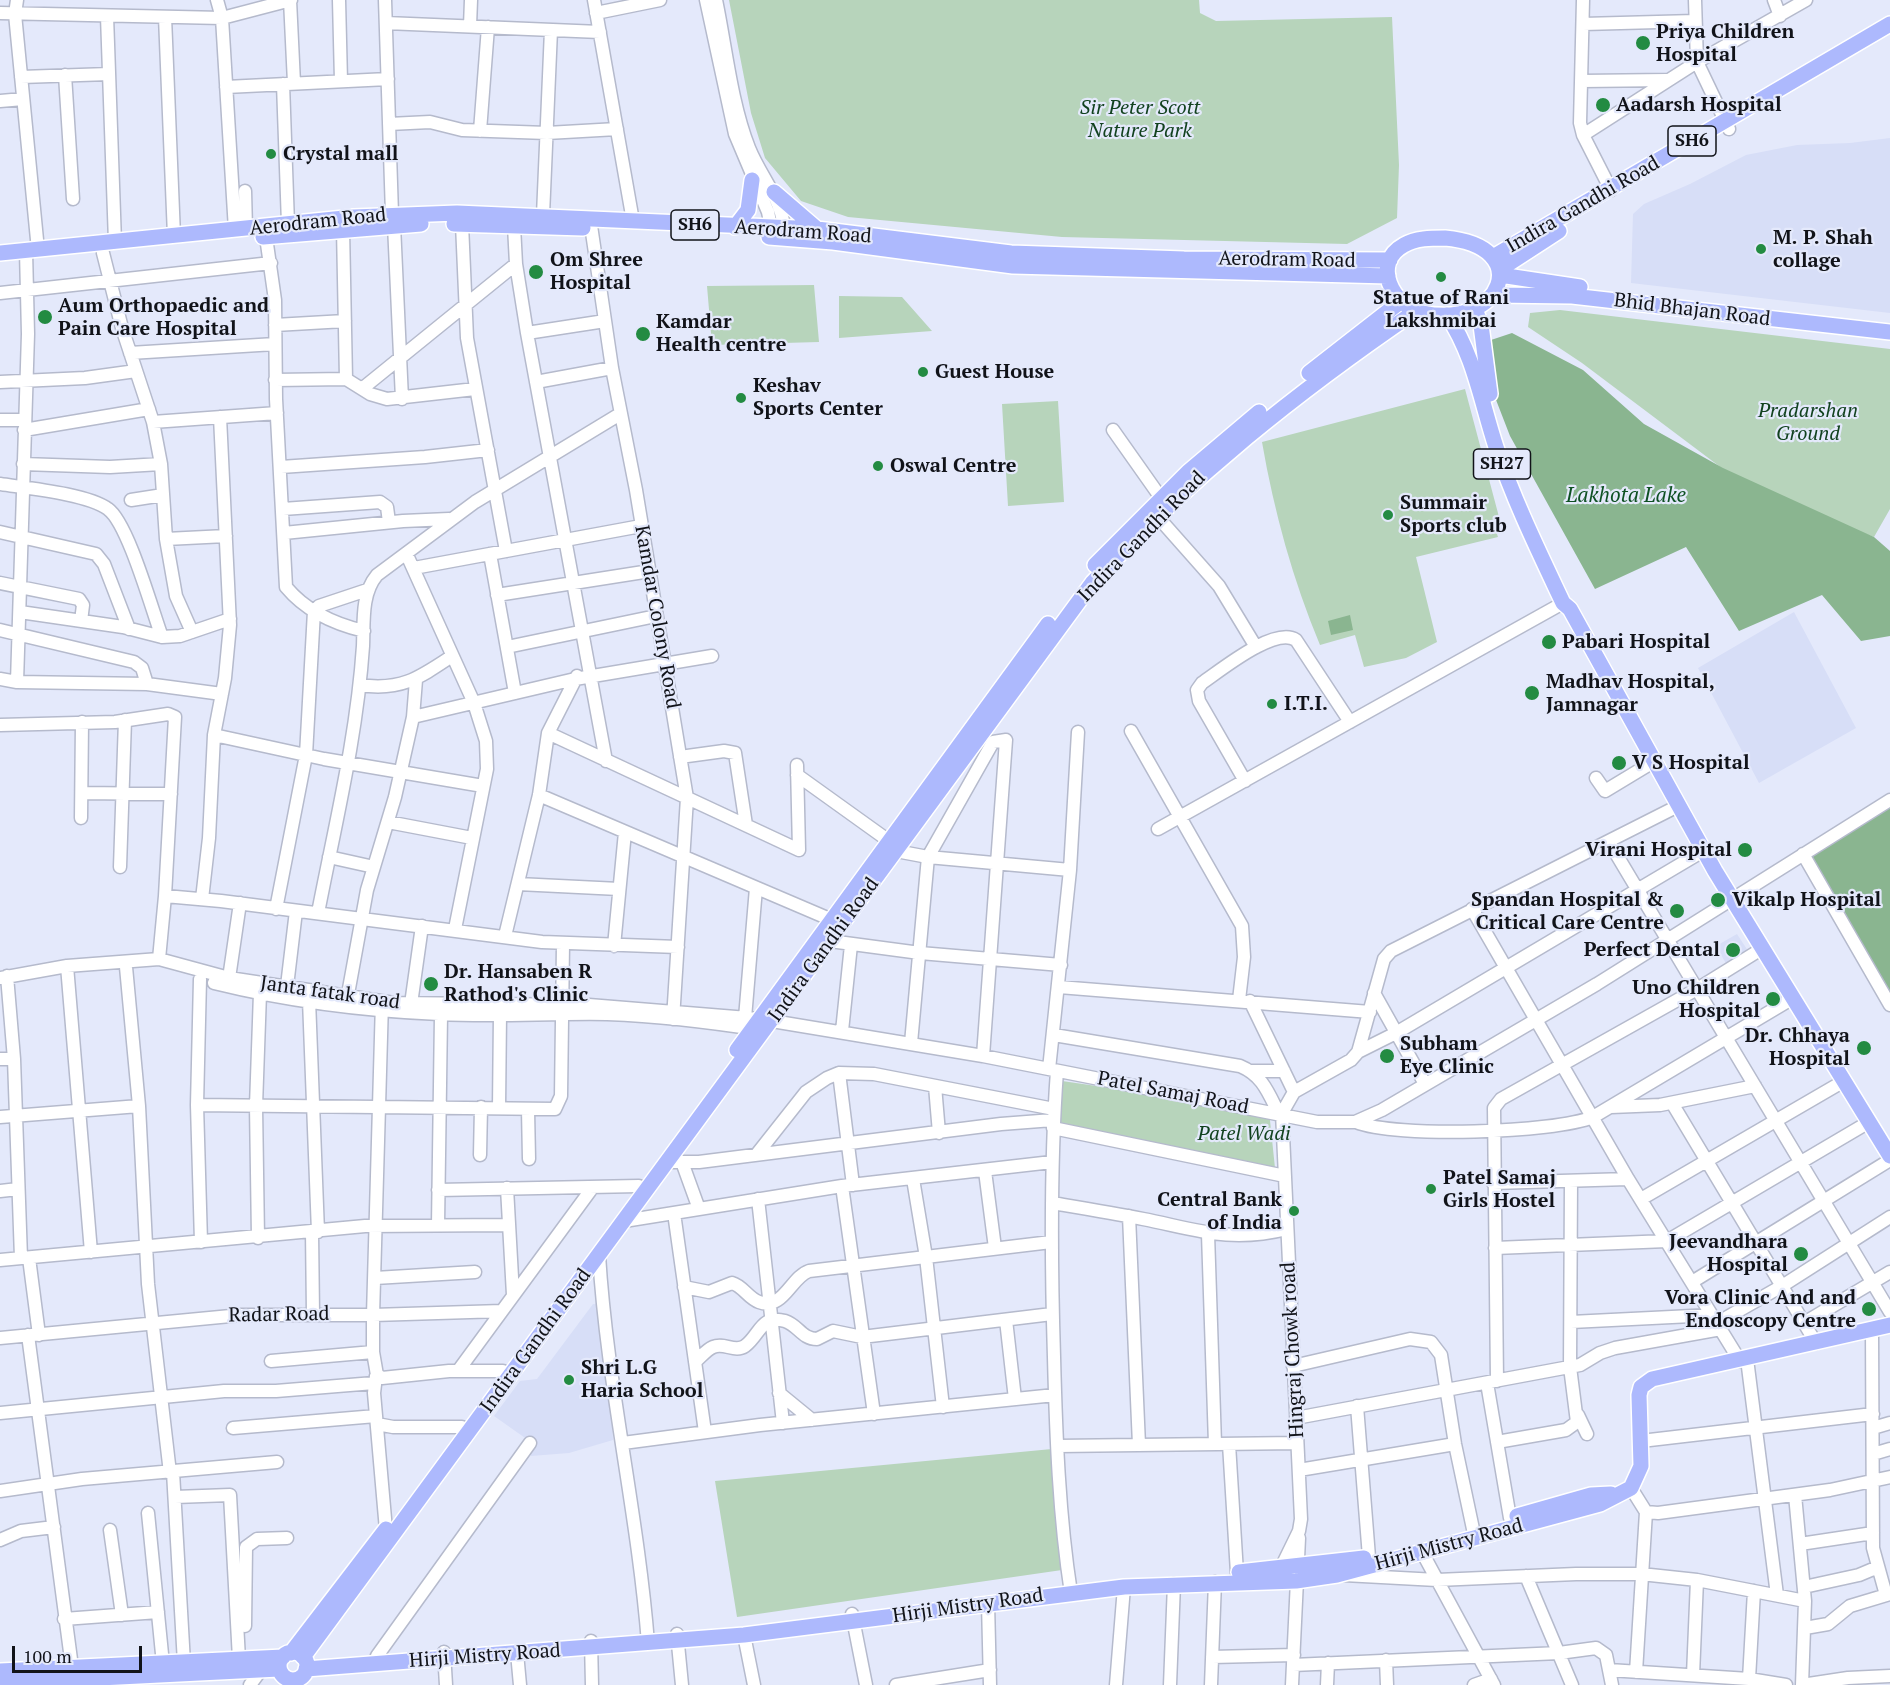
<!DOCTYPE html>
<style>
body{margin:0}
#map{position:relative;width:1890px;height:1685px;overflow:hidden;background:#e4e9fb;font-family:"PT Serif",serif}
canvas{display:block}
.scale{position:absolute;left:12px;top:1646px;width:130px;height:27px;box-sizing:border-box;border:3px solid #111319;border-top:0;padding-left:8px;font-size:18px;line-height:21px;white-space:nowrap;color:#111319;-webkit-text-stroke:4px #e4e9fb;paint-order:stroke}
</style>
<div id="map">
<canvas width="1890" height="1685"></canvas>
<div class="scale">100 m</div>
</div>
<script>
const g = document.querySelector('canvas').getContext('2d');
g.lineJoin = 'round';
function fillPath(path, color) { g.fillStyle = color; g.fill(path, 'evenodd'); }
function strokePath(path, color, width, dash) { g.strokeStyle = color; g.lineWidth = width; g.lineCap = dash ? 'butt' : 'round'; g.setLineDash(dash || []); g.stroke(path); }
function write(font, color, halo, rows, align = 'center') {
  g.font = font + ' "PT Serif",serif'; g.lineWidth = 4.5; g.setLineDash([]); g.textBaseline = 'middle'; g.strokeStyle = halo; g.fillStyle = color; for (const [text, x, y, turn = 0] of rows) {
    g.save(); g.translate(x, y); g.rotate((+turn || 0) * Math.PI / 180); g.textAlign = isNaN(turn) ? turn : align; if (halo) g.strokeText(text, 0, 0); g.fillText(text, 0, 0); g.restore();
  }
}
fillPath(new Path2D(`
 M1890,138V313L1631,283L1633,214L1644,204L1690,184L1746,155L1797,145L1850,143Z
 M1794,612L1856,728L1759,783L1698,668Z
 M1737,934L1750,954L1728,967L1716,946Z
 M593,1304L606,1305L613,1440L569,1453L531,1456L528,1440L494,1416L520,1381L537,1379Z`), '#d7def7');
fillPath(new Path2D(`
 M729,0H1199L1200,13L1216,21L1392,17L1399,165L1397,218L1347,244L1062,237L848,217L801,201L765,158L751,113Z
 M814,285L819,342L712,345L707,286Z
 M839,296L902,297L932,331L839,338Z
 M1560,310L1890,349V509L1874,537L1793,508L1723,469L1582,363L1528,327L1530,313Z
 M1465,389L1503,532L1497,534L1498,537L1416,557L1437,642L1406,658L1364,667L1355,635L1320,645C1293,580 1274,512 1262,442Z
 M1058,401L1064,502L1008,506L1002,404Z
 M1062,1081L1269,1111L1275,1168L1058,1128Z
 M1052,1449L1062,1570L737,1617L715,1481Z`), '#b7d4bb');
fillPath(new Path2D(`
 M1512,333L1583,370L1644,424L1723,468L1874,537L1890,551V636L1861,641L1822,595L1739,631L1686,547L1595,589L1510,436L1486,374L1488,341Z
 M1350,615L1353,630L1331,635L1328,621Z
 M1890,805V999L1804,857Z`), '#8ab590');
const minor = new Path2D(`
 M17,0L15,14L38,250
 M217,0L222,18L235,230
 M290,0L294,83
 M339,0L341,81
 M385,0L392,214
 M594,0L633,221
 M706,0L735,134L768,212L773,236
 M716,0C726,48 731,102 749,148C762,180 783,199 785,235
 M1583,0L1580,123L1583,135L1611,190
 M1695,0L1697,62L1729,129
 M1774,0L1780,16
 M0,13L222,18L291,0
 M596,13L660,0
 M107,16L115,242
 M165,17L174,236
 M386,23L600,32
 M1583,24L1695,21
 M470,26L471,0
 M65,75L73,199
 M21,77L109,74
 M1582,81L1667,80
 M283,84L288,224
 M226,87L388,79
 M0,101L23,99
 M389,124L430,122L462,130L547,133L617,129
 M480,131L488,27
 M1583,135L1697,62L1806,0
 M245,191L246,229
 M543,215L551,30
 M590,219L612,368L636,490L687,798L673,1019
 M462,224L467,338L506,551
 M394,225L402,399
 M514,226L516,264L527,333L606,761
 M343,229L346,379
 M266,237L275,300L276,399L286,587C306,611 334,624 364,631
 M103,253L122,328L153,422L161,464L166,539L176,596L192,632
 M0,293L271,263
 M275,325L345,321
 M527,333L605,321
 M130,353L275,344
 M275,380L346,379L370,394L387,399L475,389
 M0,382L85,378L136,371
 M536,382L612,368
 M363,388L516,264
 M0,420H25
 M153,422L277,413
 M24,430L149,409
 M1113,430L1161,498
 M23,464L110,467L161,464
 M281,467L425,457L488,450
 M0,484C26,488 88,494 108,509C128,523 152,610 162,637
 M131,500L163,495
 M283,509L380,502L387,507L389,522
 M1157,516L1219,586L1256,647
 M0,532L96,554L104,564L129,629
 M284,533L403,521L449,519
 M166,539L226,536
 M490,554L515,693
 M407,555L474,703L486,741L487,769L455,929
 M414,568L641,526
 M0,583L79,599L83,605L81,621
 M497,595L650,571
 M20,612L123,627L162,637L180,636L230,619
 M0,630L134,662L142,668L147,684
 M507,647L656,616
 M0,679L17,682L147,684L222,694
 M17,682L28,334L26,251
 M360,685C401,691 419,678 452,656
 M413,717L575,679L712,656
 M0,725L115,722L168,714L175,717L165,896L159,959
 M1131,731L1242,926L1244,957L1239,1000
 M548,733L799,850L797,765
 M214,735L324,759L483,786
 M680,757L724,751L735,753L746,825
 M797,775L889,841
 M1596,778L1605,791L1653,762
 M1245,781L1199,701L1197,690L1202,683C1221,670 1275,626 1296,640L1350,722
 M82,793L171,794
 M539,795L832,920
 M81,818L82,722
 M388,822L472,838
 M1158,829L1563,603
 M1609,842L1890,1312
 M896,851L928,857L1070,870
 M1803,854L1890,1005
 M329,857L374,867
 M120,867L125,720
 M518,884L619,889
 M165,896L221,901L542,942L678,947
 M202,899L209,838L214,735L225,678L230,625L220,417
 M276,909L306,755L314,611L319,606L367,590
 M1472,909L1628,1179L1740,1361
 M318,913C335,825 357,736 363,646C364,622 361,594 377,575L475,502L620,414
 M505,936L539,795L548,733L577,676
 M830,941L920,953L1061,965
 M614,946L625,832
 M67,966L91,1252
 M126,967L139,1106L148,1284L170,1473
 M7,976L14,1059L21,1258
 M0,978L67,966L159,959L229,978L394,1003L589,1005L760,1019L983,1056L1317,1122H1355L1382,1110L1597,984L1890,800
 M200,979L197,1105L201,1242
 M214,983C287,1001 365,1011 439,1014C495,1017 551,1013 607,1014C658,1016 710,1022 761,1030
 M228,985L240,903
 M287,986L296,911
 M1059,987L1370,1012
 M1374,993L1425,1084
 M348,994L367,890L395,797L413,717L416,680
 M309,1000L318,1232
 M1250,1001L1294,1092
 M382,1002L373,1315L502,1311
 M410,1011L422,926
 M745,1018L756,888
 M842,1031L851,945
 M1054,1035L1240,1066C1262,1075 1268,1092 1278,1112
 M911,1043L928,857L993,742L1006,740L983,1056
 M1358,1052L1396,1033L1703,851
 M0,1059H14
 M1049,1069L1070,870L1078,732
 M1057,1071C1050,1166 1051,1261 1054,1357C1056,1435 1059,1516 1071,1593
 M1251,1071H1284
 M839,1073L853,1185
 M935,1086L939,1133
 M1672,1103L1816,1343
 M197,1105L555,1109L561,1096L563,944
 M1611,1107L1660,1105L1755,1086
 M499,1108L500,1014
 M528,1110L529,1159
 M0,1117L139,1106
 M1356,1122C1395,1138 1554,1133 1593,1117L1793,998
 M1053,1128L1285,1176
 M757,1154L806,1092L827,1078L839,1073L874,1074L1054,1109
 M480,1155L481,1107
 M667,1162H699L1001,1124L1053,1120
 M682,1162L699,1209
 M985,1171L995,1248
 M913,1179L926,1257L943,1407
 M1493,1183L1628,1179
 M842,1186L874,1414
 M507,1188L513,1295
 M438,1190L639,1186
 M0,1191L18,1189
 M758,1199L783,1423
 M1641,1199L1844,1081
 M1052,1203C1082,1208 1113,1213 1143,1219C1198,1230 1230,1243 1287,1229
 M674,1213L705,1432
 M1129,1216L1139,1445
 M624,1221L842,1186L1052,1162
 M438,1225L441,1015
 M312,1232L313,1314
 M1208,1234L1215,1444
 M258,1238L256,1106L260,993
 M1495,1248L1667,1241L1869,1122
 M599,1255C607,1385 638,1514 648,1643
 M29,1258L39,1335
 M0,1260L365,1226L509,1225
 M375,1278L475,1272
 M1692,1282L1890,1160
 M684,1287L709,1292L732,1283C743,1286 748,1298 759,1302C783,1311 791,1277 809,1271L1051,1242
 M1006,1320L1015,1399
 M1571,1322L1712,1315
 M1717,1323L1782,1286L1890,1217
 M1804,1323L1890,1272
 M1872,1331L1873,1548L1886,1595
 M28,1335L72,1667
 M0,1338L241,1315H373V1352L377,1375L382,1378L449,1371H503
 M1747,1359L1777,1595
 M271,1361L373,1352
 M695,1362C701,1357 706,1350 713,1347C724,1342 735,1353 745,1346C760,1335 761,1314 785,1321C798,1325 802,1339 817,1339L833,1331L862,1337L1052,1314
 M1293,1366L1410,1339L1431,1342L1441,1355L1455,1444L1473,1529
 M458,1371L593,1187
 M376,1376L374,1393L386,1530
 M1497,1381L1494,1108L1501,1099L1697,989L1763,948
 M1487,1383L1510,1518
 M779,1393L812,1420
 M1357,1406L1369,1557
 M0,1413L224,1391H276L374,1383
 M1578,1415L1587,1434
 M1296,1418L1580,1365L1600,1353L1615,1348L1721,1329
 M377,1424L393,1427H462
 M233,1428L376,1416
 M1873,1428L1890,1423
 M1641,1441L1873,1414
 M1497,1442L1566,1430L1577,1422L1570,1367L1571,1181
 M623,1443L760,1425L1055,1395
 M1229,1444L1237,1573
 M1058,1446L1297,1443
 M1873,1454L1890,1449
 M1299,1470L1455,1444
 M173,1472L184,1663
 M1631,1488L1646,1512L1658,1513L1830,1490L1890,1477
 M0,1491L82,1479L277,1462
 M1795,1495L1805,1601L1802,1685
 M175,1497L230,1495L239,1659
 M148,1513L163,1664
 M110,1530L122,1615
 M0,1540L21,1531L54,1527
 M1800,1544L1873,1533
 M1422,1552L1494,1685
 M1278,1574L1299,1531L1301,1519L1282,1113L1294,1092L1351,1060L1358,1052L1384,959L1391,951L1678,806
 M1344,1575L1437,1580L1576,1574H1641L1697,1580L1805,1601
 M1526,1576L1572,1685
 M1804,1587L1859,1575L1878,1567
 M988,1603L990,1685
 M852,1614L866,1685
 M64,1619L158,1612
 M245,1626L246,1547L257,1539L287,1538
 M1805,1628L1828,1624L1850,1606L1890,1594
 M677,1634L682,1685
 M744,1635L754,1685
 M591,1641L592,1685
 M444,1652L446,1685
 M517,1653L520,1685
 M377,1656L530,1443
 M1212,1657L1294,1655
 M1386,1660L1387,1685
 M1293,1665L1559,1653L1596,1648L1606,1655L1612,1685
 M1609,1670L1749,1679L1786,1685
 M1636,1672L1646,1512
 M1693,1675L1697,1580
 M1749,1679L1754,1591
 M250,1685L261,1670
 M896,1685L990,1670
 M1116,1685L1124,1587
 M1170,1685L1174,1584
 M1211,1685L1215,1582
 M1292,1685L1299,1538
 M1327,1685L1328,1663
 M1474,1685L1491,1679
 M1802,1685L1848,1678L1890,1676`);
const major = new Path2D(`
 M774,192L817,229
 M454,224L583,228
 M735,227L748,210L752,180
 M263,237L421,224
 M769,237L833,242L1013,266L1388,276
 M1445,238C1536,246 1502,330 1423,313C1392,306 1371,263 1404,245C1416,238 1431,238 1445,238Z
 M0,253L354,217L457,213L817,229L1011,253L1184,259L1390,260
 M1493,257L1890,24
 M1499,270L1559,231
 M1500,275L1580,287
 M1495,295L1572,296L1890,332
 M1475,309L1481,325L1490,394
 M1447,315C1474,355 1481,401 1496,447C1514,501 1539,552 1563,603L1570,609L1715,871L1890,1156
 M1309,373L1400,302
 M1095,565L1188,472L1259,412
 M737,1050L1048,624
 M1517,1516L1591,1495L1611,1494
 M1239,1572L1364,1558
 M279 1666a14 14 0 1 1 28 0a14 14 0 1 1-28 0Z
 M291,1653L386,1529
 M303,1657L1093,582C1192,476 1296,393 1416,311
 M306,1669L744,1635L1124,1587L1296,1581L1337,1575L1600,1504L1631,1488L1641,1466L1639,1395L1641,1387L1652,1379L1890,1325
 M0,1671L283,1657
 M0,1683L279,1669`);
strokePath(minor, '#b5bacc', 15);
strokePath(major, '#fff', 18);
strokePath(minor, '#fff', 12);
strokePath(major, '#adb9fd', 15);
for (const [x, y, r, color] of [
 [1643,43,8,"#238b42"],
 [1603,105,8,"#238b42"],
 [271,154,6,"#238b42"],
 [1761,249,6,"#238b42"],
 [536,272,8,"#238b42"],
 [1441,277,6,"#238b42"],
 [45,317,8,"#238b42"],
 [643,334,8,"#238b42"],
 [923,372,6,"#238b42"],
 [741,398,6,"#238b42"],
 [878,466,6,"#238b42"],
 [1388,515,6,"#238b42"],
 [1549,642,8,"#238b42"],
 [1532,693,8,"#238b42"],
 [1272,704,6,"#238b42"],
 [1619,763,8,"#238b42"],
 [1745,850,8,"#238b42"],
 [1718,900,8,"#238b42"],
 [1677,911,8,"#238b42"],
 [1733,950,8,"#238b42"],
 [431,984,8,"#238b42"],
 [1773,999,8,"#238b42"],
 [1864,1048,8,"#238b42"],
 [1387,1056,8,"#238b42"],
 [1431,1189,6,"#238b42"],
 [1294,1211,6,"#238b42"],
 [1801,1254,8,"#238b42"],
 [1869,1309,8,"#238b42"],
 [569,1380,6,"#238b42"]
]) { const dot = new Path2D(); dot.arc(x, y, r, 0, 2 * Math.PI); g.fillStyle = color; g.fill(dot); strokePath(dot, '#e4e9fb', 2); }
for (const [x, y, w] of [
 [1692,141,48],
 [695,225,48],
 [1502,464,57]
]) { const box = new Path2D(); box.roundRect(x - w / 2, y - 15, w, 30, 4.5); g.fillStyle = '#e4e9fb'; g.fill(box); strokePath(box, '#111319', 1.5); }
write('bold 18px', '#111319', null, [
 ["SH6",1692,141],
 ["SH6",695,225],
 ["SH27",1502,464]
]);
write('bold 20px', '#111319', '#e4e9fb', [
 ["Priya Children",1656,32],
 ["Hospital",1656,55],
 ["Aadarsh Hospital",1616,105],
 ["Crystal mall",283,154],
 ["M. P. Shah",1773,238],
 ["collage",1773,261],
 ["Om Shree",550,260],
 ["Hospital",550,283],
 ["Statue of Rani",1441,298,"center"],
 ["Lakshmibai",1441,321,"center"],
 ["Aum Orthopaedic and",58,306],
 ["Pain Care Hospital",58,329],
 ["Kamdar",656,322],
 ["Health centre",656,345],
 ["Guest House",935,372],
 ["Keshav",753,386],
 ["Sports Center",753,409],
 ["Oswal Centre",890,466],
 ["Summair",1400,503],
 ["Sports club",1400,526],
 ["Pabari Hospital",1562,642],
 ["Madhav Hospital,",1546,682],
 ["Jamnagar",1546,705],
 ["I.T.I.",1284,704],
 ["V S Hospital",1632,763],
 ["Virani Hospital",1732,850,"right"],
 ["Spandan Hospital &",1664,900,"right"],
 ["Critical Care Centre",1664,923,"right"],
 ["Vikalp Hospital",1732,900],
 ["Perfect Dental",1720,950,"right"],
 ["Dr. Hansaben R",444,972],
 ["Rathod's Clinic",444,995],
 ["Uno Children",1760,988,"right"],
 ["Hospital",1760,1011,"right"],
 ["Dr. Chhaya",1850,1036,"right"],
 ["Hospital",1850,1059,"right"],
 ["Subham",1400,1044],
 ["Eye Clinic",1400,1067],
 ["Patel Samaj",1443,1178],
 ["Girls Hostel",1443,1201],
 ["Central Bank",1282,1200,"right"],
 ["of India",1282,1223,"right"],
 ["Jeevandhara",1788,1242,"right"],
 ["Hospital",1788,1265,"right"],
 ["Vora Clinic And and",1856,1298,"right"],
 ["Endoscopy Centre",1856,1321,"right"],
 ["Shri L.G",581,1368],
 ["Haria School",581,1391]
], 'left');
write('italic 20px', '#12421f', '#e4e9fb', [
 ["Sir Peter Scott",1140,108],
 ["Nature Park",1140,131],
 ["Pradarshan",1808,411],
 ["Ground",1808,434],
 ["Patel Wadi",1244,1134]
]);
write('20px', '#111319', '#e4e9fb', [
 ["Indira Gandhi Road",1583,205,-30],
 ["Aerodram Road",318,222,-6],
 ["Aerodram Road",803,232,4],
 ["Aerodram Road",1287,260,1],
 ["Bhid Bhajan Road",1692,310,7],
 ["Indira Gandhi Road",1142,537,-46],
 ["Kamdar Colony Road",657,617,80],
 ["Indira Gandhi Road",824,950,-54],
 ["Janta fatak road",330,993,8],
 ["Patel Samaj Road",1173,1093,11],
 ["Radar Road",279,1315,-1],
 ["Indira Gandhi Road",536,1341,-54],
 ["Hingraj Chowk road",1293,1350,-93],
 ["Hirji Mistry Road",1449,1545,-15],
 ["Hirji Mistry Road",968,1606,-8],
 ["Hirji Mistry Road",485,1656,-4]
]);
write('italic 21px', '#0e5123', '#e4e9fb', [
 ["Lakhota Lake",1626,496]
]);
</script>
